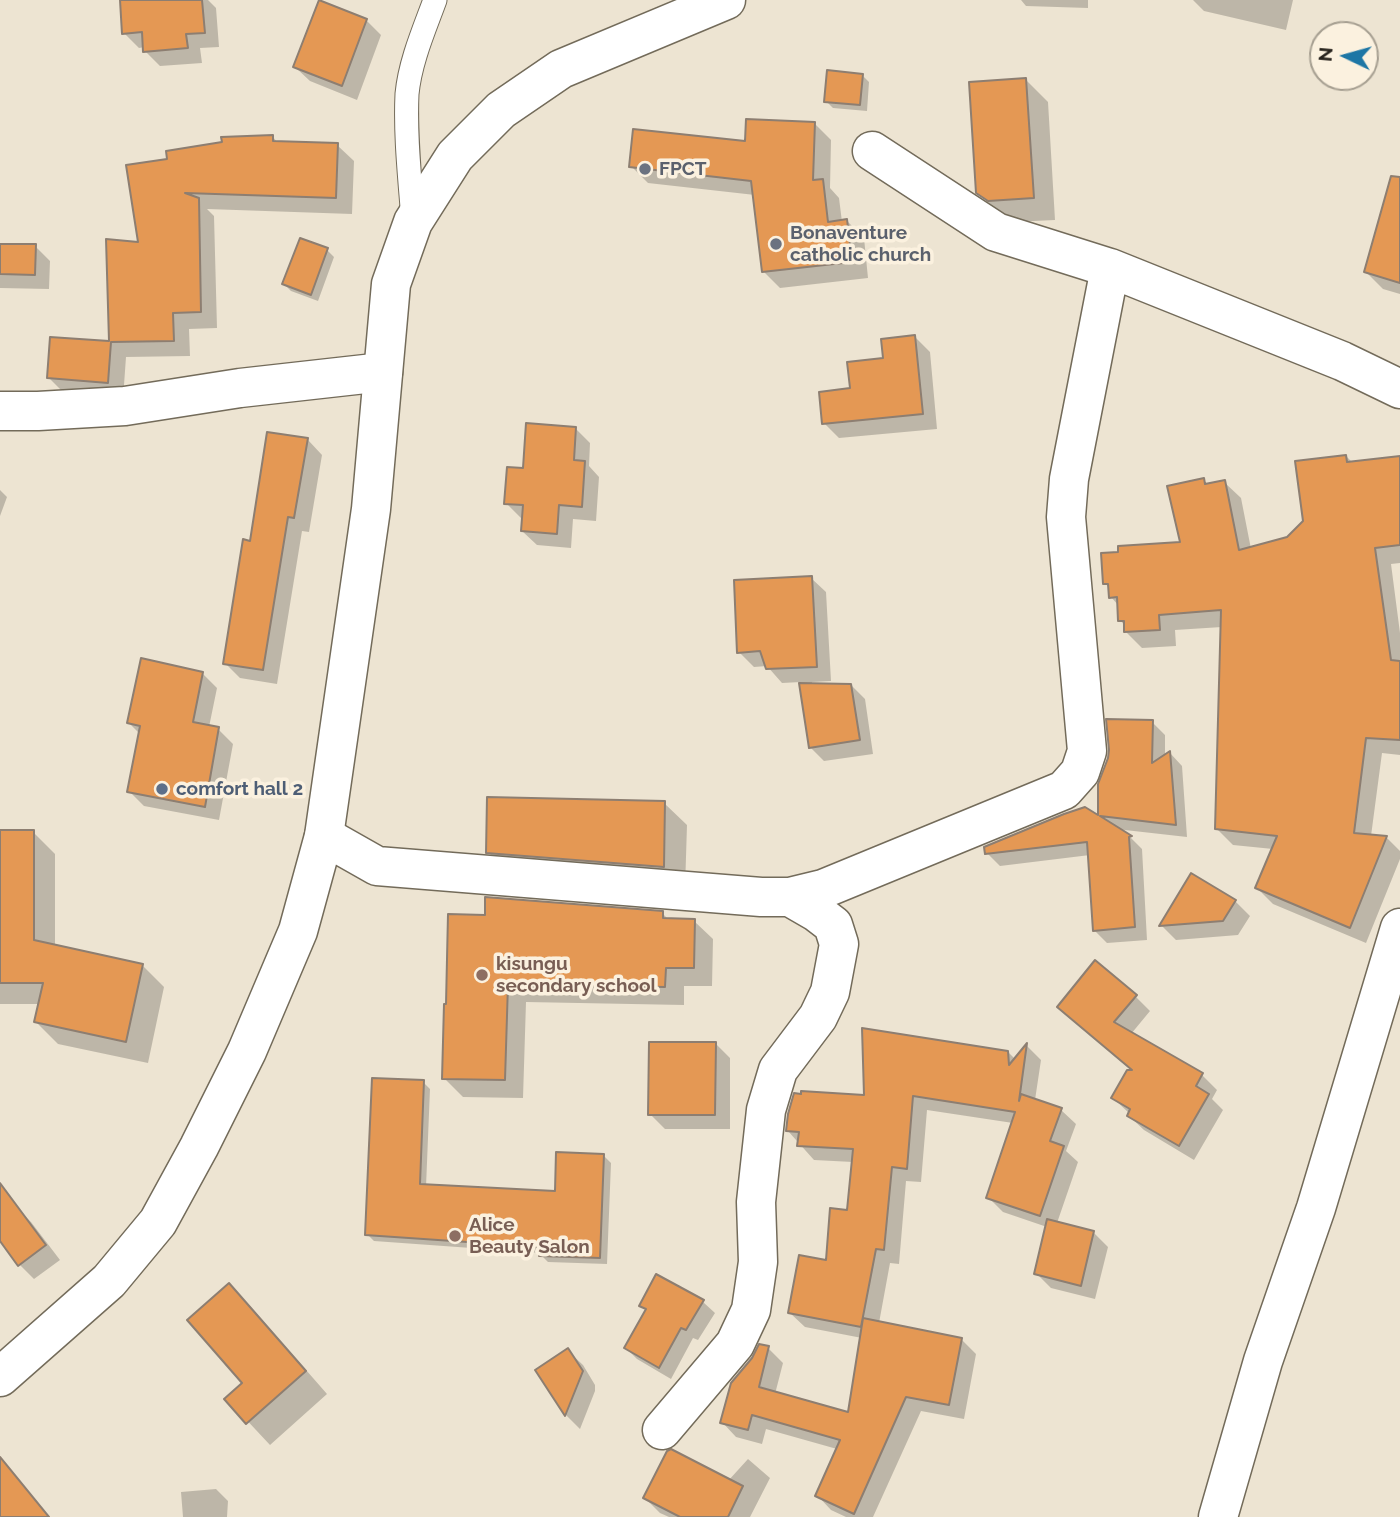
<!DOCTYPE html>
<style>
body{margin:0}
#map{position:relative;width:1400px;height:1517px;overflow:hidden;background:#ede4d2;font-family:Raleway,sans-serif}
canvas{display:block}
.north{position:absolute;left:1309px;top:21px;width:70px;height:70px;box-sizing:border-box;background:#fbf1df;border:2px solid #a69f91;border-radius:50%;rotate:275deg;font-size:19px;font-weight:700;line-height:28px;text-align:center;color:#27231d}
.north::after{content:'';display:block;margin:auto;width:24px;height:32px;background:#1d76a5;clip-path:polygon(50% 0,100% 100%,50% 72%,0 100%)}
</style>
<div id="map">
<canvas width="1400" height="1517"></canvas>
<div class="north">N</div>
</div>
<script>
const g = document.querySelector('canvas').getContext('2d');
g.lineJoin = 'round';
function fillPath(path, color) { g.fillStyle = color; g.fill(path, 'evenodd'); }
function strokePath(path, color, width, dash) { g.strokeStyle = color; g.lineWidth = width; g.lineCap = dash ? 'butt' : 'round'; g.setLineDash(dash || []); g.stroke(path); }
function write(font, color, halo, rows, align = 'center') {
  g.font = font + ' Raleway,sans-serif'; g.lineWidth = 7; g.setLineDash([]); g.textBaseline = 'middle'; g.strokeStyle = halo; g.fillStyle = color; for (const [text, x, y, turn = 0] of rows) {
    g.save(); g.translate(x, y); g.rotate((+turn || 0) * Math.PI / 180); g.textAlign = isNaN(turn) ? turn : align; if (halo) g.strokeText(text, 0, 0); g.fillText(text, 0, 0); g.restore();
  }
}
fillPath(new Path2D(`
 M121,0H208L216,8L219,47L200,48L202,63L160,66L145,51V47L139,48L124,33Z
 M1021,0H1088V8L1026,6Z
 M1193,0H1293L1286,30L1204,11Z
 M366,20L381,35L357,100L310,81L295,67Z
 M862,75L869,82L867,111L833,108L826,101Z
 M1026,80L1048,102L1055,220L1012,222L1000,214L977,192Z
 M814,123L831,140L830,188L839,198L842,222L847,221L864,238L868,278L780,288L763,271L755,195L648,183L631,166L747,143Z
 M272,136L278,143L337,145L354,161L352,214L207,209L214,216L217,328L189,329L190,356L126,357L123,399L65,394L49,378L110,343L140,244L169,160Z
 M1400,188V294L1383,289L1366,272Z
 M0,245L35,246L50,261L49,289L0,288Z
 M327,250L334,257L318,301L291,291L284,284Z
 M915,337L930,352L937,429L839,438L824,423L852,390L885,359Z
 M575,428L590,443L589,466L599,477L596,521L573,519L571,548L537,545L522,531L524,518H521L506,503L525,470Z
 M308,440L322,455L309,532L302,531L277,684L240,678L225,663L252,543Z
 M1346,456L1353,463L1400,458V563L1391,564L1400,633V755L1382,753L1371,836L1386,837L1400,851V859L1366,943L1273,904L1257,888L1273,849L1233,845L1216,828L1222,627L1175,630L1176,646L1142,648L1126,632L1125,626L1120,620L1119,606L1111,597L1110,589L1105,583L1182,543L1203,480L1209,485L1224,482L1241,498L1251,549L1288,539L1304,522Z
 M0,490L7,497L0,516Z
 M811,578L826,592L831,681L812,682V685H851L865,699L873,754L824,761L810,747L801,682L782,683L767,666L754,667L739,652Z
 M202,673L217,688L209,727L218,729L233,744L219,820L144,806L129,791L140,734L129,723Z
 M1152,722L1165,735V757L1170,753L1182,766L1187,837L1116,829L1131,838L1142,849L1147,940L1107,943L1094,930L1090,855L1000,866L987,853L1099,818L1100,784Z
 M664,803L687,825L685,889L510,874L488,852Z
 M0,832H33L55,854V946L142,965L164,987L148,1063L58,1044L36,1022L40,1004H0Z
 M1235,901L1250,916L1238,935L1176,940L1161,925Z
 M662,913L669,920L694,921L713,939L712,986H684V1005L526,1002L523,1098L463,1097L444,1078L486,917Z
 M1135,996L1150,1011L1131,1034L1202,1075L1217,1090L1212,1099L1223,1110L1194,1160L1144,1130L1129,1116L1130,1114L1113,1098L1135,1073L1074,1021Z
 M715,1043L730,1058V1129H665L650,1114Z
 M1027,1046L1041,1060L1035,1100L1061,1110L1076,1124L1066,1151L1078,1162L1057,1223L1093,1232L1108,1247L1095,1299L1051,1288L1036,1273L1047,1227L1003,1212L988,1197L1013,1123L927,1110L921,1182L906,1181L899,1264L890,1263L879,1323L961,1339L976,1354L964,1419L921,1411L873,1517H846L831,1510L817,1495L837,1449L766,1429L762,1444L736,1437L722,1422L768,1348L783,1363L775,1394L849,1414L862,1338L805,1327L790,1313L827,1262L849,1211L853,1162L814,1160L788,1131L866,1097L1008,1052L1016,1060Z
 M423,1082L430,1089L426,1187L556,1193L604,1156L611,1163L607,1264L548,1262L541,1255V1253L374,1241L367,1234Z
 M16,1207L31,1222L60,1260L34,1279L20,1265L0,1238V1219Z
 M656,1276L703,1302L715,1313L698,1340L693,1338L671,1379L637,1359L626,1348L647,1310L642,1305Z
 M229,1285L251,1307L327,1394L270,1445L227,1399L245,1384Z
 M568,1351L583,1365L595,1385V1391L580,1429L566,1415L538,1370Z
 M748,1459L770,1478L750,1517H669L660,1513L645,1498L728,1481Z
 M216,1489L228,1501L227,1517H183L181,1492Z`), '#0003');
const building = new Path2D(`
 M120,0H202L205,33L186,34L188,48L143,52L142,32L122,34Z
 M319,0L367,19L342,86L293,67Z
 M827,70L863,74L860,105L824,102Z
 M1026,78L1034,198L988,201L976,193L969,82Z
 M746,119L815,122L813,180L823,179L828,222L847,219L852,262L762,272L751,181L629,167L633,129L745,141Z
 M273,135V141L338,143L336,198L185,193L199,198L201,312L173,313L174,341L111,342L108,383L47,378L50,337L109,341L106,239L138,242L126,165L167,159L166,151L222,142L221,137Z
 M1391,176L1400,177V283L1364,272Z
 M300,238L328,248L311,295L282,284Z
 M0,244H36L35,275L0,274Z
 M915,335L923,414L822,424L819,392L850,388L847,362L883,358L881,339Z
 M526,423L576,427L574,460L585,461L582,507L559,505L557,534L521,531L523,505L504,504L507,467L523,468Z
 M267,432L308,438L294,518L288,517L263,670L223,664L243,539L250,541Z
 M1346,455L1347,462L1400,456V545L1375,548L1391,660L1400,661V740L1366,738L1354,833L1387,836L1350,928L1255,888L1277,836L1215,829L1221,610L1159,615L1160,630L1124,632V621H1118L1117,597L1109,598L1108,584H1103L1101,553L1118,552V546L1180,542L1167,486L1204,478L1205,484L1225,480L1239,550L1287,537L1303,521L1295,461Z
 M812,576L817,667L766,669L760,651L737,653L734,580Z
 M141,658L203,672L193,722L219,727L205,807L127,792L140,726L127,723Z
 M799,683L851,684L860,740L809,748Z
 M1106,719L1153,720L1152,763L1170,751L1176,825L1100,816L1132,836L1129,837L1135,927L1093,931L1087,842L985,854L984,847L1064,814L1085,807L1098,815V784L1108,758L1109,750Z
 M487,797L665,801L664,867L486,853Z
 M0,830H34V940L143,964L126,1042L34,1022L43,983H0Z
 M1191,873L1236,900L1223,921L1159,926Z
 M485,897L663,911V918L695,919L694,968H666L665,987L508,984L505,1080L442,1079L444,1004H446L448,914L485,915Z
 M1095,960L1137,995L1114,1022L1203,1073L1196,1086L1209,1094L1179,1146L1127,1116L1130,1109L1111,1098L1127,1070H1132L1057,1007Z
 M862,1028L1008,1051L1009,1065L1027,1043L1019,1101L1021,1094L1062,1108L1050,1141L1064,1146L1040,1216L986,1198L1015,1112L913,1096L907,1169L892,1167L884,1250L876,1249L861,1327L788,1313L799,1255L826,1260L830,1208L847,1210L853,1149L797,1146L799,1132L786,1131L788,1114L794,1093L801,1094V1091L864,1095Z
 M649,1042H716L715,1115H648Z
 M372,1078L424,1080L420,1184L555,1191L556,1152L604,1154L600,1258L539,1256L540,1247L365,1235Z
 M0,1183L46,1245L18,1266L0,1241Z
 M1047,1219L1094,1231L1081,1286L1034,1274Z
 M656,1274L704,1300L686,1330L681,1328L659,1368L624,1348L646,1309L639,1306Z
 M229,1283L306,1371L246,1424L224,1399L242,1383L187,1320Z
 M863,1318L962,1338L949,1405L906,1397L854,1514L815,1496L840,1440L752,1415L748,1430L720,1423L731,1383L752,1358L759,1344L769,1346L759,1387L848,1412Z
 M568,1348L583,1371L565,1416L535,1370Z
 M671,1449L743,1486L728,1517H680L643,1498L667,1451Z
 M0,1457L49,1517H0Z`);
fillPath(building, '#e49854');
strokePath(building, '#8d7e71', 2);
const service = new Path2D(`
 M413,220C410,179 405,136 407,94C410,62 424,30 435,0`);
const minor = new Path2D(`
 M872,151L996,232L1110,268L1342,361L1400,389
 M0,411H38L125,406L240,388L383,372
 M324,836L377,866L761,897H790L823,889L1064,790L1080,772L1087,751L1066,517L1069,479L1110,268
 M662,1430L735,1344L751,1310L758,1262L756,1202L766,1110L778,1070L818,1017L830,992L839,944L833,925L816,912L790,897
 M1218,1517L1263,1361L1316,1208L1400,928`);
const tertiary = new Path2D(`
 M0,1377L109,1281L158,1222L199,1147L247,1051L298,931L324,836L371,509L391,284L413,222L455,156L501,110L561,69L726,0`);
strokePath(service, '#736b5a', 25);
strokePath(minor, '#736b5a', 41);
strokePath(tertiary, '#736b5a', 41);
strokePath(service, '#fff', 23);
strokePath(minor, '#fff', 38);
strokePath(tertiary, '#fff', 38);
for (const [x, y, r, color] of [
 [645,169,7,"#6b7280"],
 [776,244,7,"#6b7280"],
 [162,789,7,"#5c6f8a"],
 [482,975,7,"#8d6e63"],
 [455,1236,7,"#8d6e63"]
]) { const dot = new Path2D(); dot.arc(x, y, r, 0, 2 * Math.PI); g.fillStyle = color; g.fill(dot); strokePath(dot, '#fbf1df', 2.5); }
write('bold 19px', '#5b616d', '#fbf1df', [
 ["FPCT",659,169],
 ["Bonaventure",790,233],
 ["catholic church",790,255]
], 'left');
write('bold 19px', '#4e5e75', '#fbf1df', [
 ["comfort hall 2",176,789]
], 'left');
write('bold 19px', '#785e54', '#fbf1df', [
 ["kisungu",496,964],
 ["secondary school",496,986],
 ["Alice",469,1225],
 ["Beauty Salon",469,1247]
], 'left');
</script>
